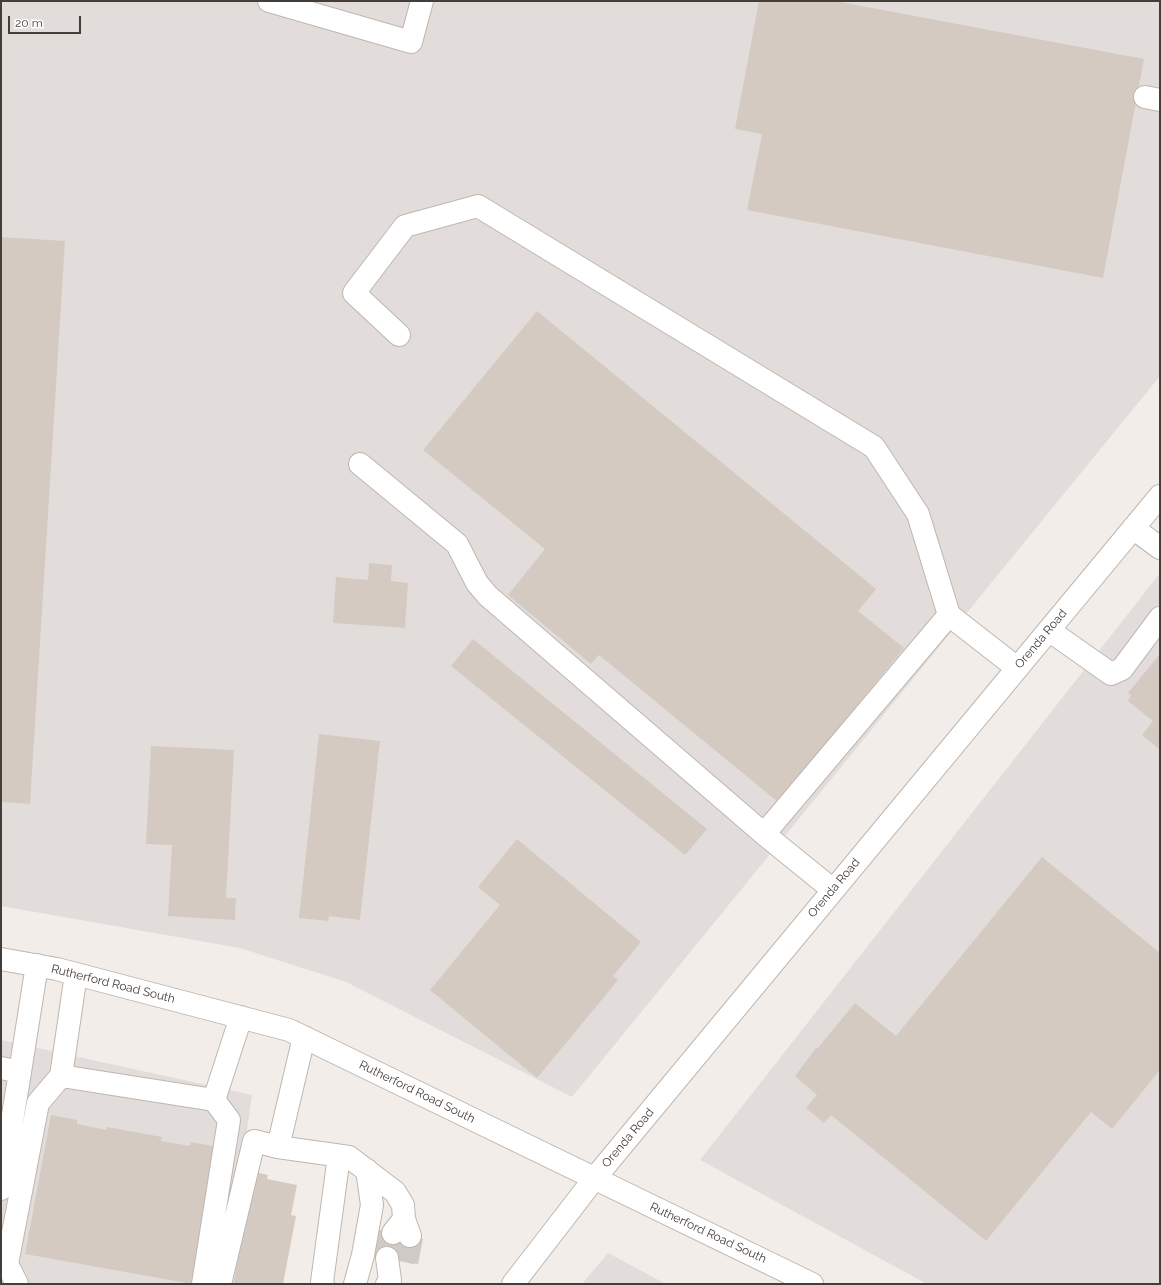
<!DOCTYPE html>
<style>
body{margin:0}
#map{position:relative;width:1161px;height:1285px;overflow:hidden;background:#f2ede8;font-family:Raleway,sans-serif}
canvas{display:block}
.frame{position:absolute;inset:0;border:2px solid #453d38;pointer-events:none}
.scale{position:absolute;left:8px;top:16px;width:73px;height:18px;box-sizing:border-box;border:2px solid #453d38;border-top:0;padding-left:5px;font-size:12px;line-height:14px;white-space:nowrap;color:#453d38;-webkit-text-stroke:3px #fff;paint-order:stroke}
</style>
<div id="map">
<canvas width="1161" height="1285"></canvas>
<div class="frame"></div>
<div class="scale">20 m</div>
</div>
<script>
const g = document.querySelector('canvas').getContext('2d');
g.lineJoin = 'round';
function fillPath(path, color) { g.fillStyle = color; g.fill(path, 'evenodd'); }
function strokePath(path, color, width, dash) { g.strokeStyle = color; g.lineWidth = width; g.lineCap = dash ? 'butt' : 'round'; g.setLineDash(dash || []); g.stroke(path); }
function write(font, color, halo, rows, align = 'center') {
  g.font = font + ' Raleway,sans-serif'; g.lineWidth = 3; g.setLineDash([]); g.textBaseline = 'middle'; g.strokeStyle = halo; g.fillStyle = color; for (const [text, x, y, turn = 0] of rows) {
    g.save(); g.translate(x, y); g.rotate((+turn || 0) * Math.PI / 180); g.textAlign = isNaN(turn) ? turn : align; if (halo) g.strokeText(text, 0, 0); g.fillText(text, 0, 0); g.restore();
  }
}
fillPath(new Path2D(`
 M1,1H1160V376L572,1097L346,982L240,948L1,906Z
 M1160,573V1284H927L700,1160Z
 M1,1040L252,1095L225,1284H1Z
 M608,1253L666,1284H582Z`), '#e2ddda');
fillPath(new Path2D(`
 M759,1H835L1144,59L1103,278L747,210L762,134L735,129Z
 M1,237L65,241L30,804L1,802Z
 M537,311L876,589L858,611L904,648L778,802L599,655L591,664L508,595L545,549L423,450Z
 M369,563L392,565L391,581L408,583L405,628L333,623L336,577L368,580Z
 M473,639L707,829L685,855L451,666Z
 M1160,654V750L1142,735L1153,721L1128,701L1131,695L1128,693Z
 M319,734L380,741L360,920L329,916L328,921L299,918Z
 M151,746L234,750L226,898H236L235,920L168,916L172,845L146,844Z
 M517,839L641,942L613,976L618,980L537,1078L430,990L500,905L478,887Z
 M1042,857L1160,953V1070L1112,1129L1091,1112L986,1241L831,1115L824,1123L806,1108L817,1095L795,1076L816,1048L817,1049L855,1003L896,1036Z
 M51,1115L77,1120V1124L106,1130L107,1127L162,1137L161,1141L190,1146L191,1142L218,1147L192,1284L25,1254Z
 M254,1172L268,1175L267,1179L297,1185L291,1215L296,1216L283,1284H233Z
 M379,1230L423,1239L418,1264L374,1256Z`), '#d5cac2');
strokePath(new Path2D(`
 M404,1262L410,1236`), '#cfcac5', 22, [22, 11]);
const minor = new Path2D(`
 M269,1L411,42L422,1
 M1145,97L1160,100
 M399,335L354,293L405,226L478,206L874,447L918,514L949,615
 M360,464L457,544L477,583L488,596L764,834
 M1133,528L1160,548
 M1050,631L1111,674L1122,669L1160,618
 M833,890L764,834L949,615L1017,668
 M1,959L57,969L289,1030L812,1284
 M304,1037L278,1147L349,1157L395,1192L403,1205L404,1219
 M1,1068L20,1072L37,965
 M61,1076L214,1100L229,1120L203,1284
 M214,1100L241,1017
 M1,1189L20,1072
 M393,1233L404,1219L410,1236
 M17,1284L7,1264L38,1103L61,1076L76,974
 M220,1284L254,1141L278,1147
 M323,1284L322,1282L339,1156
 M355,1284L363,1255L372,1205L367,1170
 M387,1284L390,1280L387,1258
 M513,1284L594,1179L1160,496`);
strokePath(minor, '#bfb6af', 24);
strokePath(minor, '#fff', 22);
write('12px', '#453d38', '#fff', [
 ["Orenda Road",1041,639,-50],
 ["Orenda Road",834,888,-50],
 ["Rutherford Road South",113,984,14],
 ["Rutherford Road South",417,1092,26],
 ["Orenda Road",628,1138,-50],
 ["Rutherford Road South",708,1233,25]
]);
</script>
